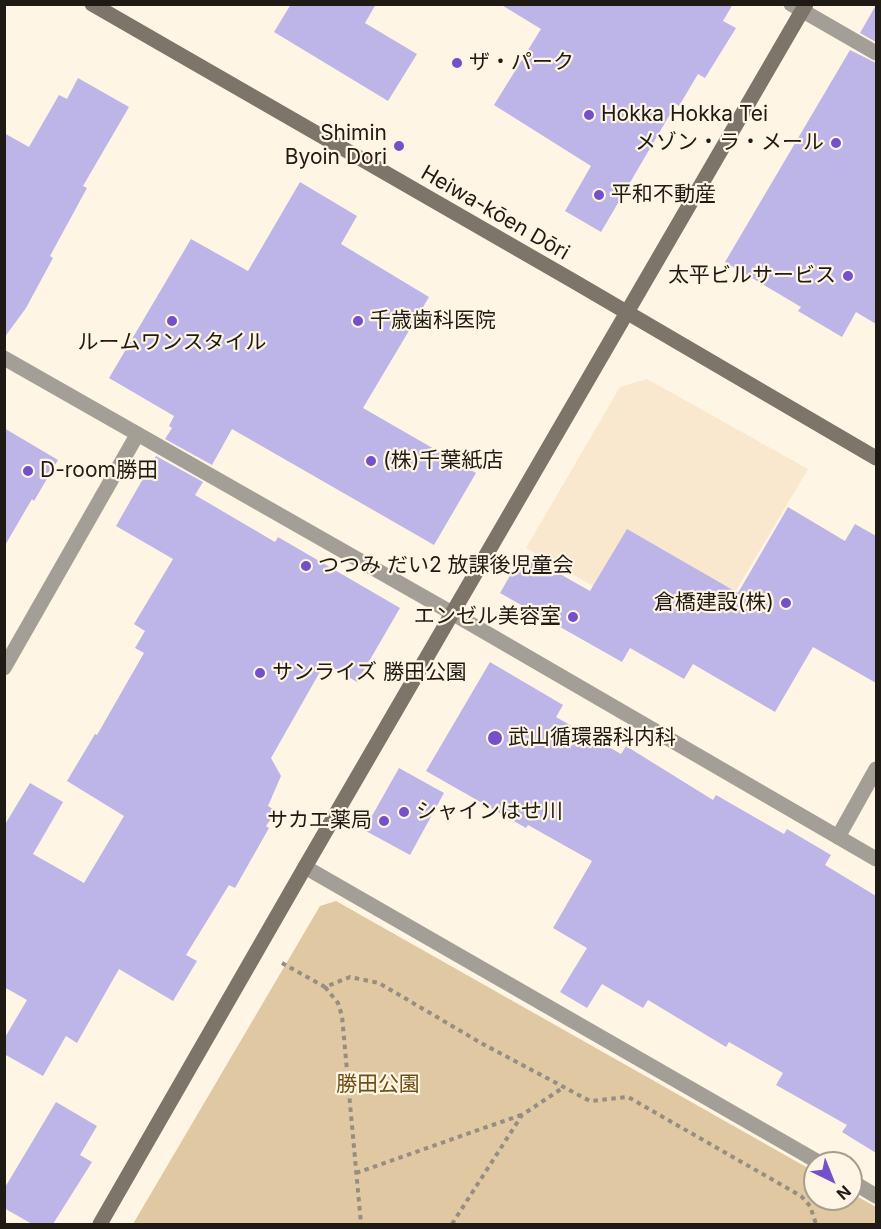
<!DOCTYPE html>
<meta charset="utf-8">
<style>
body{margin:0}
#map{position:relative;width:881px;height:1229px;overflow:hidden;background:#fff5e4;font-family:Inter,sans-serif}
canvas{display:block}
.frame{position:absolute;inset:0;border:6px solid #1f1b14;pointer-events:none}
.north{position:absolute;left:803px;top:1151px;width:60px;height:60px;box-sizing:border-box;background:#fff5e4;border:2px solid #a59e91;border-radius:50%;rotate:137deg;font-size:16px;font-weight:700;line-height:24px;text-align:center;color:#1f1b14}
.north::after{content:'';display:block;margin:auto;width:21px;height:27px;background:#7251cb;clip-path:polygon(50% 0,100% 100%,50% 72%,0 100%)}
</style>
<div id="map">
<canvas width="881" height="1229"></canvas>
<div class="frame"></div>
<div class="north">N</div>
</div>
<script>
const g = document.querySelector('canvas').getContext('2d');
g.lineJoin = 'round';
function fillPath(path, color) { g.fillStyle = color; g.fill(path, 'evenodd'); }
function strokePath(path, color, width, dash) { g.strokeStyle = color; g.lineWidth = width; g.lineCap = dash ? 'butt' : 'round'; g.setLineDash(dash || []); g.stroke(path); }
function write(font, color, halo, rows, align = 'center') {
  g.font = font + ' Inter,"Noto Sans JP",sans-serif'; g.lineWidth = 4.5; g.setLineDash([]); g.textBaseline = 'middle'; g.strokeStyle = halo; g.fillStyle = color; for (const [text, x, y, turn = 0] of rows) {
    g.save(); g.translate(x, y); g.rotate((+turn || 0) * Math.PI / 180); g.textAlign = isNaN(turn) ? turn : align; if (halo) g.strokeText(text, 0, 0); g.fillText(text, 0, 0); g.restore();
  }
}
fillPath(new Path2D(`
 M647,379L808,469L702,648L526,548L620,387Z`), '#f9e8cd');
fillPath(new Path2D(`
 M336,901L815,1172V1199H851V1193L876,1207V1224H133L320,906Z`), '#dfc8a2');
fillPath(new Path2D(`
 M291,4H376L365,23L417,54L388,101L274,32Z
 M500,4H733L723,21L736,28L705,78L698,74L679,106L676,104L601,232L565,211L591,166L494,105L541,29Z
 M876,5V42L860,33Z
 M850,50L876,63V324L856,312L842,337L798,311L801,307L725,262Z
 M78,78L129,107L83,186L87,188L50,256L53,258L26,308L4,338V133L29,147L59,95L67,99Z
 M300,182L357,216L341,244L429,297L363,408L476,473L434,545L232,429L212,465L165,439L172,428L169,426L174,416L109,378L191,239L248,271Z
 M4,428L58,460L34,501L32,499L4,547Z
 M156,456L203,482L195,495L275,542L278,537L400,608L357,682L325,663L271,758L281,776L268,806L276,811L266,826L269,828L235,888L229,885L186,955L197,961L173,1001L119,969L77,1043L66,1036L43,1076L4,1054V1039L27,1000L4,987V826L30,783L63,802L33,854L84,883L124,816L67,781L95,734L97,735L144,653L135,648L145,631L134,624L173,559L116,526Z
 M788,507L845,541L855,524L876,536V683L813,647L775,712L693,664L684,679L630,648L622,662L500,593L523,553L590,591L627,529L738,593Z
 M490,662L563,705L556,717L621,754L626,746L713,800L716,795L784,834L787,829L831,855L825,865L876,896V1153L842,1132L847,1125L776,1085L783,1073L729,1042L726,1047L648,1000L643,1008L602,984L587,1008L560,992L587,948L553,928L592,861L528,825L526,828L426,771Z
 M399,768L444,793L410,855L364,830Z
 M56,1102L97,1126L80,1155L92,1162L53,1224H32L4,1208V1189Z`), '#bdb5e8');
strokePath(new Path2D(`
 M282,963L325,987L350,977L379,983L481,1043L590,1101L628,1097L801,1196L810,1206L816,1224
 M325,987L338,1003L342,1016L361,1224
 M356,1173L521,1115
 M452,1224L522,1115L564,1087`), '#958e82', 4, [4.5, 4.5]);
strokePath(new Path2D(`
 M838,837L876,769`), '#a49f96', 15);
strokePath(new Path2D(`
 M791,4L876,53
 M4,358L452,613L876,859
 M4,668L137,435
 M305,867L820,1163
 M851,1181L876,1196`), '#a49f96', 15);
strokePath(new Path2D(`
 M92,4L575,282L876,458
 M100,1224L305,867L806,4`), '#7d7569', 15);
for (const [x, y, r, color] of [
 [457,63,6,"#7251cb"],
 [589,115,6,"#7251cb"],
 [836,143,6,"#7251cb"],
 [399,146,6,"#7251cb"],
 [599,195,6,"#7251cb"],
 [848,276,6,"#7251cb"],
 [172,321,6,"#7251cb"],
 [358,321,6,"#7251cb"],
 [371,461,6,"#7251cb"],
 [28,471,6,"#7251cb"],
 [306,566,6,"#7251cb"],
 [786,603,6,"#7251cb"],
 [573,617,6,"#7251cb"],
 [260,673,6,"#7251cb"],
 [495,738,8,"#7251cb"],
 [404,812,6,"#7251cb"],
 [384,821,6,"#7251cb"]
]) { const dot = new Path2D(); dot.arc(x, y, r, 0, 2 * Math.PI); g.fillStyle = color; g.fill(dot); strokePath(dot, '#fff5e4', 2); }
write('21px', '#1f1b14', '#fff5e4', [
 ["ザ・パーク",469,63],
 ["Hokka Hokka Tei",601,115],
 ["Shimin",387,134,"right"],
 ["Byoin Dori",387,158,"right"],
 ["メゾン・ラ・メール",824,143,"right"],
 ["平和不動産",611,195],
 ["太平ビルサービス",836,276,"right"],
 ["千歳歯科医院",370,321],
 ["ルームワンスタイル",172,343,"center"],
 ["(株)千葉紙店",383,461],
 ["D-room勝田",40,471],
 ["つつみ だい2 放課後児童会",318,566],
 ["倉橋建設(株)",774,603,"right"],
 ["エンゼル美容室",561,617,"right"],
 ["サンライズ 勝田公園",272,673],
 ["武山循環器科内科",508,738],
 ["シャインはせ川",416,812],
 ["サカエ薬局",372,821,"right"]
], 'left');
write('21px', '#1f1b14', '#fff5e4', [
 ["Heiwa-kōen Dōri",495,213,30]
]);
write('21px', '#6d5016', '#fff5e4', [
 ["勝田公園",378,1085]
]);
</script>
